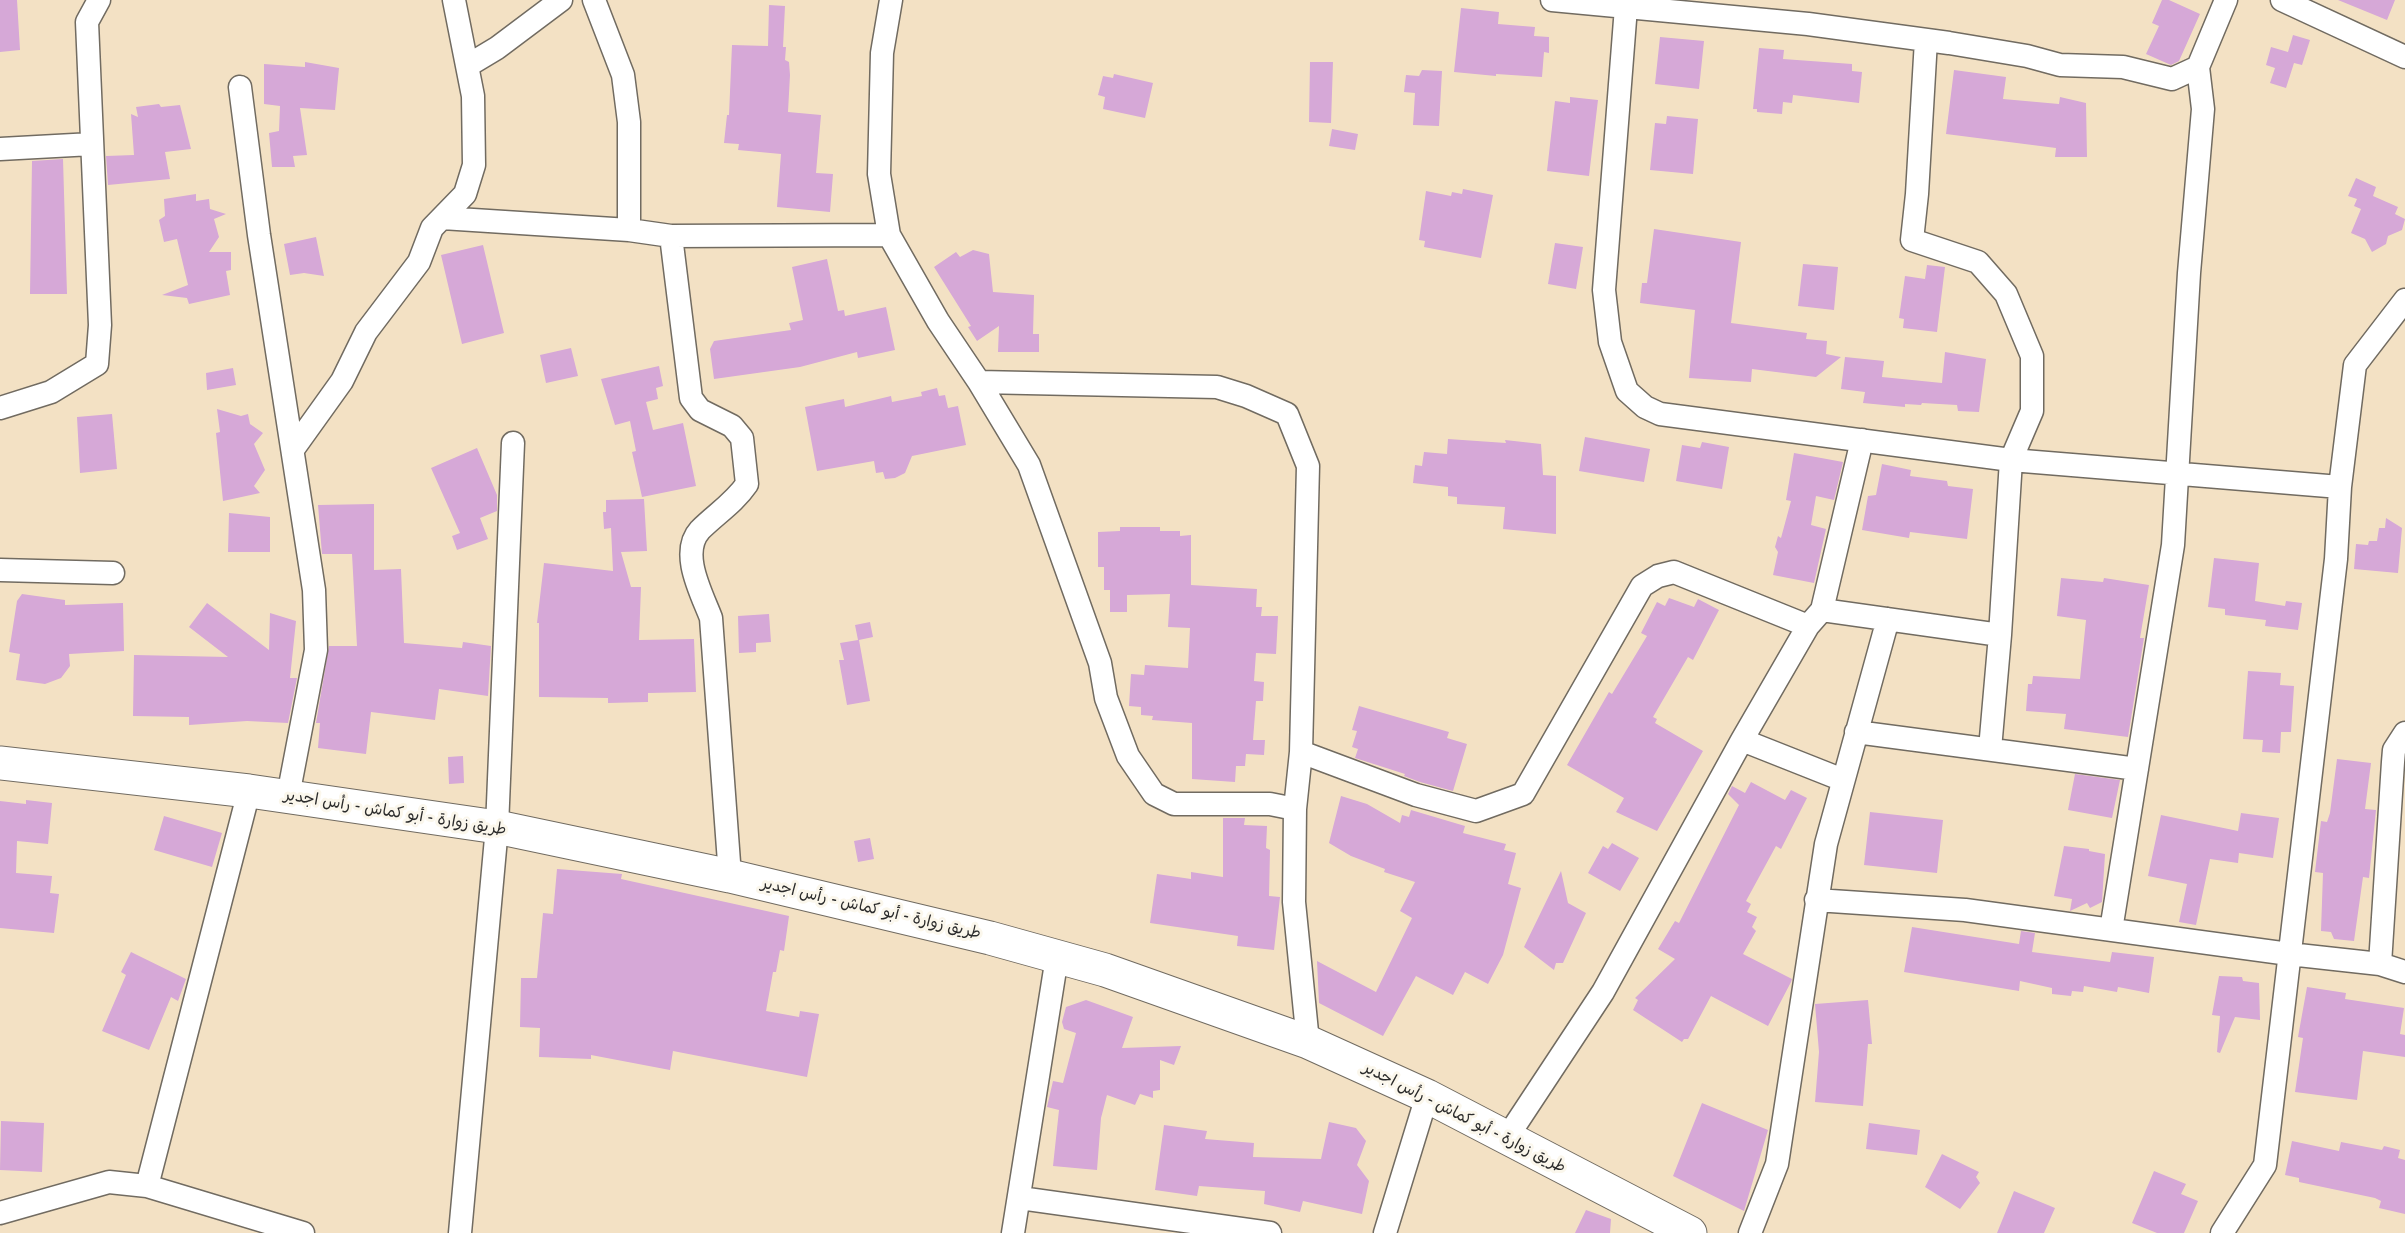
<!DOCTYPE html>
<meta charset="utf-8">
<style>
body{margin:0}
canvas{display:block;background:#f3e1c4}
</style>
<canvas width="2405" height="1233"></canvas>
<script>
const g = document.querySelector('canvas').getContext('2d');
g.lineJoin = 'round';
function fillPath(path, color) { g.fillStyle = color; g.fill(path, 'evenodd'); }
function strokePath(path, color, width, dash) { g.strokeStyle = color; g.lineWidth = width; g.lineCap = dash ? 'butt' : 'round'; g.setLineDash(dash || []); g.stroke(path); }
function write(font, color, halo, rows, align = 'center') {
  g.font = font + ' "Balsamiq Sans","Playpen Sans Arabic",sans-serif'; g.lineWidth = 6; g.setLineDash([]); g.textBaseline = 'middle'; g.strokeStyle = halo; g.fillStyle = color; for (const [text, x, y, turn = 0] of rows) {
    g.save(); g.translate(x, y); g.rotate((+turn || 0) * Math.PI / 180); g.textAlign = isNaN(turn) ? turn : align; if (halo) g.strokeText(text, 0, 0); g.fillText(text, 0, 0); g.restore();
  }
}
fillPath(new Path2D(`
 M0,0H17L20,50L0,52Z
 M2162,0H2169L2200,14L2179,61L2171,65L2146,54L2159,26L2152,23Z
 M2338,0H2395L2387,20Z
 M769,5L785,6L783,47H786L785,60L789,62L790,75L788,112L821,115L816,173L833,174L830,212L777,207L781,154L738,150L739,144L724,143L727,115H729L732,45L768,46Z
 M1461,8L1499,12L1498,24L1535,27L1534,36L1549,37V53L1544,52L1542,77L1496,74V76L1454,72Z
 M2293,35L2310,40L2302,65L2294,63L2286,88L2270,83L2275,68L2266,65L2271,47L2288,52Z
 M1660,37L1704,41L1699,89L1655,84Z
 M1759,48L1784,50L1783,59L1852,64V71L1862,72L1859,103L1793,95L1792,103L1783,102L1782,114L1757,112V109H1753Z
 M305,62L339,68L335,110L300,108L307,155L293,156L295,167H272L269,133L279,131L280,106L264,104V64L305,67Z
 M1310,62H1333L1331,123L1309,122Z
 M1422,70L1442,71L1439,126L1413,125L1415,93L1404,92L1406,75L1419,76Z
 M1954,70L2006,77L2003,99L2059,104L2060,97L2086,103L2087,157H2055L2056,148L1946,134Z
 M1114,74L1153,83L1145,118L1103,109L1105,97L1098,95L1103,76L1113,78Z
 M1570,97L1598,100L1589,176L1547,171L1555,101L1570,103Z
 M159,104L161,107L180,105L191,149L165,152L170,179L108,185L106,156L134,155L131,114L138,117L136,107Z
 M1667,116L1698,119L1693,174L1650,170L1655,123L1666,124Z
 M1332,129L1358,134L1355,150L1329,146Z
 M63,159L67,294H30L32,161Z
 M2356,178L2376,187L2373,196L2398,207L2395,214L2405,219L2402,230L2388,236L2386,244L2372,252L2365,239L2351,233L2361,209L2354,206L2357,199L2348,196Z
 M1463,189L1493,195L1481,258L1424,247L1425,241L1419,240L1426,191L1451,196L1452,192L1462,194Z
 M196,194V201L209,199L210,209L226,214L214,219L219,237L209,252H231V270L226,271L230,295L189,304L187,298L162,295L188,285L177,239L164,242L159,220L165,216L164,199Z
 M1654,229L1741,242L1731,323L1807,333L1806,339L1827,341L1826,354L1841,357L1816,377L1752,369L1751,382L1689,378L1695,310L1640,303L1642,283H1647Z
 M316,237L324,276L304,273L290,275L284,244Z
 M1555,243L1583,247L1576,289L1548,284Z
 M483,245L504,333L462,344L441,255Z
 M973,250L989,254L993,292L1034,295L1033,334H1039V352H998L999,326L977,341L968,327L971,326L934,267L956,252L960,257Z
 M827,259L838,311L844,310L845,316L886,307L895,350L858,358L857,352L800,367L714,379L710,349L714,341L791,330L789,323L803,320L792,267Z
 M1803,264L1838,267L1834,310L1798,306Z
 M1927,265L1945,267L1937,332L1903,328L1904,319L1899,318L1905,276L1925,279Z
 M571,348L578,376L546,383L540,355Z
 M1945,352L1986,359L1979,412L1958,411L1957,405L1922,403L1921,405L1905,404V407L1863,403L1865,392L1841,389L1845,357L1884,361L1882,377L1942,383Z
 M659,366L663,386L656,388L658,399L646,402L653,430L683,423L696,486L642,497L632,452L636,451L630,421L615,425L601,379Z
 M233,368L236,385L207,390L206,373Z
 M937,388L939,396L945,395L948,408L958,406L966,445L912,456L905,473L895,478L885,479L883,472L876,473L874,461L817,471L805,407L844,399L845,407L891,396L892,402L922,396L921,392Z
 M217,409L241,416L248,414L250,424L263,433L254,444L265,470L254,486L260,493L223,501L216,433L220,432Z
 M112,414L117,469L80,473L77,417Z
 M1585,437L1650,449L1644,482L1579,471Z
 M1448,439L1506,443L1505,440L1541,444L1543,475L1556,476V534L1503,529L1505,507L1457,504V497L1448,496V487L1413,483L1415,465L1422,466L1424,452L1447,454Z
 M1702,442L1729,447L1722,489L1676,481L1682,445L1700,448Z
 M477,448L497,495V511L480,518L488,539L457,550L452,536L460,533L431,468Z
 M1794,453L1843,462L1834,500L1816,496L1811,525L1826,529L1814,583L1773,575L1778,552L1775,547L1778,536L1781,538L1791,501L1786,500Z
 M1882,464L1911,470L1910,476L1947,481L1948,486L1973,489L1967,539L1910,532L1909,538L1862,530L1868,496L1876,495Z
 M644,499L647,551L621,552L631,587H641L639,640L694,639L696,692L648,693V702L608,703V698L539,697V623H537L544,563L613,571L611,528L604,529L603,512H606V500Z
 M374,504V570L401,569L404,643L462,648L463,642L491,646L488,696L439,689L435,720L371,712L366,754L318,748L320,723H316L329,646H357L352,554H322L318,505Z
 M229,513L270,517V552H228Z
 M2386,518L2402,528L2398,573L2354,569L2356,544L2368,545L2369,541H2377L2379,528H2385Z
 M1120,527H1160V531H1180V536L1191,535V585L1257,589L1256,607H1262L1261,616H1278L1276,654L1256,653L1254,681L1264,682L1263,701H1256L1253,740H1265L1264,755L1246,754L1245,766H1236L1235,782L1192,779V723L1152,720L1153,716L1141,715V707L1129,706L1131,674L1144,675L1145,665L1188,668L1190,628L1168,627L1170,594L1127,595V612H1110V590H1104V567H1098V532L1120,531Z
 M2214,558L2259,563L2255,601L2285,606L2286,601L2302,603L2298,630L2265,626L2266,620L2225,615V609L2208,607Z
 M2061,578L2103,582L2104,578L2149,585L2140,638H2144L2128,737L2064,729L2066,714L2026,711L2028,684H2032L2033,676L2080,679L2086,620L2057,616Z
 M22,594L65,600V605L123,603L124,651L69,654L70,666L61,678L45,684L16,680L20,654L9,652L17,601Z
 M1669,598L1694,607L1698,599L1719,610L1693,660L1688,657L1653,717L1657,719L1655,723L1703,751L1657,831L1616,812L1624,798L1567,765L1609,692L1612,694L1647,636L1641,633L1657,602L1665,606Z
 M207,603L269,650L270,613L296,621L290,678H297L288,723L247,721L189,725V717L133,716L134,655L228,657L189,627Z
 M769,614L771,642L756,643V652L739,653L738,616Z
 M870,622L873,637L859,640L870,701L847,705L839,660H844L840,643L858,640L855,625Z
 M2248,671L2281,673L2280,685L2294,686L2291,732H2281L2280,753L2262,752L2263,740L2243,739Z
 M1359,706L1449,732L1447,738L1467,744L1453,791L1420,782L1404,776L1405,774L1355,758L1358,749L1352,747L1357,731L1352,730Z
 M463,756L464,783L449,784L448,757Z
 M2337,759L2371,763L2365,809L2376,810L2369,878L2363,877L2354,941L2334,939L2331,932L2321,931L2323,873L2315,872L2321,821L2327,822L2330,813Z
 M2075,774L2120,780L2112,818L2068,810Z
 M1751,782L1785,800L1791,790L1807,798L1781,849L1776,846L1746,901L1751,904L1747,912L1757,917L1752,927L1756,931L1743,954L1792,979L1791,982L1768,1026L1711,996L1688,1039H1684L1682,1042L1633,1010L1638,1000L1635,998L1675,959L1658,949L1675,921L1679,923L1739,805L1728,794L1732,786L1745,793Z
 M1341,796L1367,804L1400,823L1402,815L1409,817L1411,810L1465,826L1463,833L1506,844L1504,850L1516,853L1508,884L1521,888L1503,955L1488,984L1465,972L1453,995L1416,976L1383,1036L1319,1003L1317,961L1376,992L1412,918L1400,911L1415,882L1384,872L1385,869L1351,856L1329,843Z
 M26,800L52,803L48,844L17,841L16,873L52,876L50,893L59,894L54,933L0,928V801L26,804Z
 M1870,812L1943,820L1937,873L1864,865Z
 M2241,813L2279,818L2273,858L2239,853L2238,863L2210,859L2196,925L2179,922L2187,884L2148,876L2161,815L2238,831Z
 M164,816L222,833L212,867L154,850Z
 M1223,818H1245L1244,825L1267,826L1266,848L1270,850L1269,896L1280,897L1274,950L1237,946L1238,936L1150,923L1157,874L1191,879V872L1223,877Z
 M870,838L874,859L858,862L854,841Z
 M1612,843L1639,858L1620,891L1588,873L1603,846L1608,849Z
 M2064,846L2089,849V851L2105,854L2102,902L2090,908L2087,903L2070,911L2072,899L2054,896Z
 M557,869L622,874L621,879L789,916L784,951L780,950L776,972H773L766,1011L799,1017L800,1011L819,1014L807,1077L673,1051L670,1070L591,1055V1059L539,1057L540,1028L520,1027L521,978H537L543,913L553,914Z
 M1561,871L1568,903L1586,913L1563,963H1556L1554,970L1524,947Z
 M1912,927L2019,944L2021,931L2035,933L2032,952L2110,962L2112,952L2154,957L2149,993L2118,987L2117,992L2084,986L2083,992L2072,991L2071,996L2052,994V988L2020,981L2019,991L1904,972Z
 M131,952L186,979L178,1001L171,997L149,1050L102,1031L126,975L121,972Z
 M2219,976L2242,977L2243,981L2259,983L2260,1020L2235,1017L2220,1053L2217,1052L2220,1016L2212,1015Z
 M2307,987L2346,993L2345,999L2404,1008L2400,1034L2405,1035V1057L2363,1051L2357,1100L2295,1092L2303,1038L2298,1037Z
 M1086,1000L1133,1017L1122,1048L1181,1046L1174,1065L1160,1060V1090L1153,1091V1098L1140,1094L1135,1105L1107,1095L1101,1118L1097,1170L1053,1166L1059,1110L1047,1107L1053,1081L1063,1083L1076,1033L1064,1029L1062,1022L1066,1007Z
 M1868,1000L1872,1044H1868L1863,1106L1815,1102L1819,1052L1815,1004Z
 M1702,1103L1768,1130L1744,1211L1673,1176Z
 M1,1121L44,1123L42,1172L0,1170Z
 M1329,1122L1356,1128L1366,1141L1357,1165L1369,1181L1362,1214L1303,1201L1300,1212L1264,1204L1265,1191L1199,1186L1197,1196L1155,1190L1164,1125L1207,1131L1205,1139L1254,1143L1253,1157L1321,1159Z
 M1869,1123L1920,1130L1917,1155L1866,1149Z
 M2292,1141L2339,1151L2341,1142L2382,1150L2384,1146L2400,1150L2398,1158L2405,1160V1214L2379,1208L2381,1201L2375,1198L2299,1182V1178L2285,1175Z
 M1942,1154L1979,1172L1976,1177L1980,1183L1960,1209L1925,1187Z
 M2154,1171L2186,1184L2181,1194L2198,1201L2184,1233H2157L2132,1223Z
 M2014,1191L2055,1208L2044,1233H1997Z
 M1586,1210L1611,1219L1610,1233H1575Z`), '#d6a8d7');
const minor = new Path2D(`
 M594,0L623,75L629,122V230
 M891,0L882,53L879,174L889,235L938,321L979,382L1029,465L1100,663L1106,698L1128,756L1154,794L1174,804H1270L1295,809L1294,902L1308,1042
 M1552,0L1808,24L1949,43L2027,56L2060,65L2123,67L2172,79L2198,67L2226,0
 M2282,0L2405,57
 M1626,7L1604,290L1610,342L1627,391L1645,407L1660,414L2011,460L2340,487
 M467,66L497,48L561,0
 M240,87L259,235L314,590L316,650L288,796
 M0,149L92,144
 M442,218L629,230L671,236L889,235
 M671,236L691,398L700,410L732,426L742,438L747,484C734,503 716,514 700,530C679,553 702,594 711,618L730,876
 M979,382L1217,387L1246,396L1287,414L1308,466L1301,752L1295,809
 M0,408L51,392L97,364L100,325L87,22L99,0
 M294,448L342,381L366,332L419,262L432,228L465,194L474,165L473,96L454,0
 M0,570L113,573
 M1822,610L2000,635L2011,460L2032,411V356L2006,294L1978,262L1912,240L1917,194L1926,40
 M1856,732L2137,769
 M1742,740L1843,780
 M1990,749L2000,635
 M1301,752L1416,795L1476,811L1523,794L1642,586L1658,576L1674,572L1808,626
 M1816,900L1965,910L2289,954L2380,964L2405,972
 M2111,930L2173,545L2189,273L2203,109L2198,67
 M2380,964L2393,762L2394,750L2405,733
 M1506,1139L1603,992L1742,740L1808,626L1822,610L1862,440
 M147,1186L249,791
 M1020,1198L1270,1233
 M0,1213L109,1182L147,1186L303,1233
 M460,1233L497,827L513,443
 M1013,1233L1057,957
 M1385,1233L1427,1096
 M1750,1233L1777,1164L1826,844L1888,619
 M2222,1233L2265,1165L2336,559L2340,487L2355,365L2405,300`);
const primary = new Path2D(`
 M0,763L249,791L497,827L730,876L990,938L1105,970L1308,1042L1427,1096L1690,1233`);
strokePath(minor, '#716b61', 25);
strokePath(primary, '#716b61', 35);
strokePath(minor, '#fff', 22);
strokePath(primary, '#fff', 33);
write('16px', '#2b2b2b', '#fbf7ec', [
 ["طريق زوارة - أبو كماش - رأس اجدير",395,813,9],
 ["طريق زوارة - أبو كماش - رأس اجدير",871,909,13],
 ["طريق زوارة - أبو كماش - رأس اجدير",1464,1118,27]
]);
</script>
